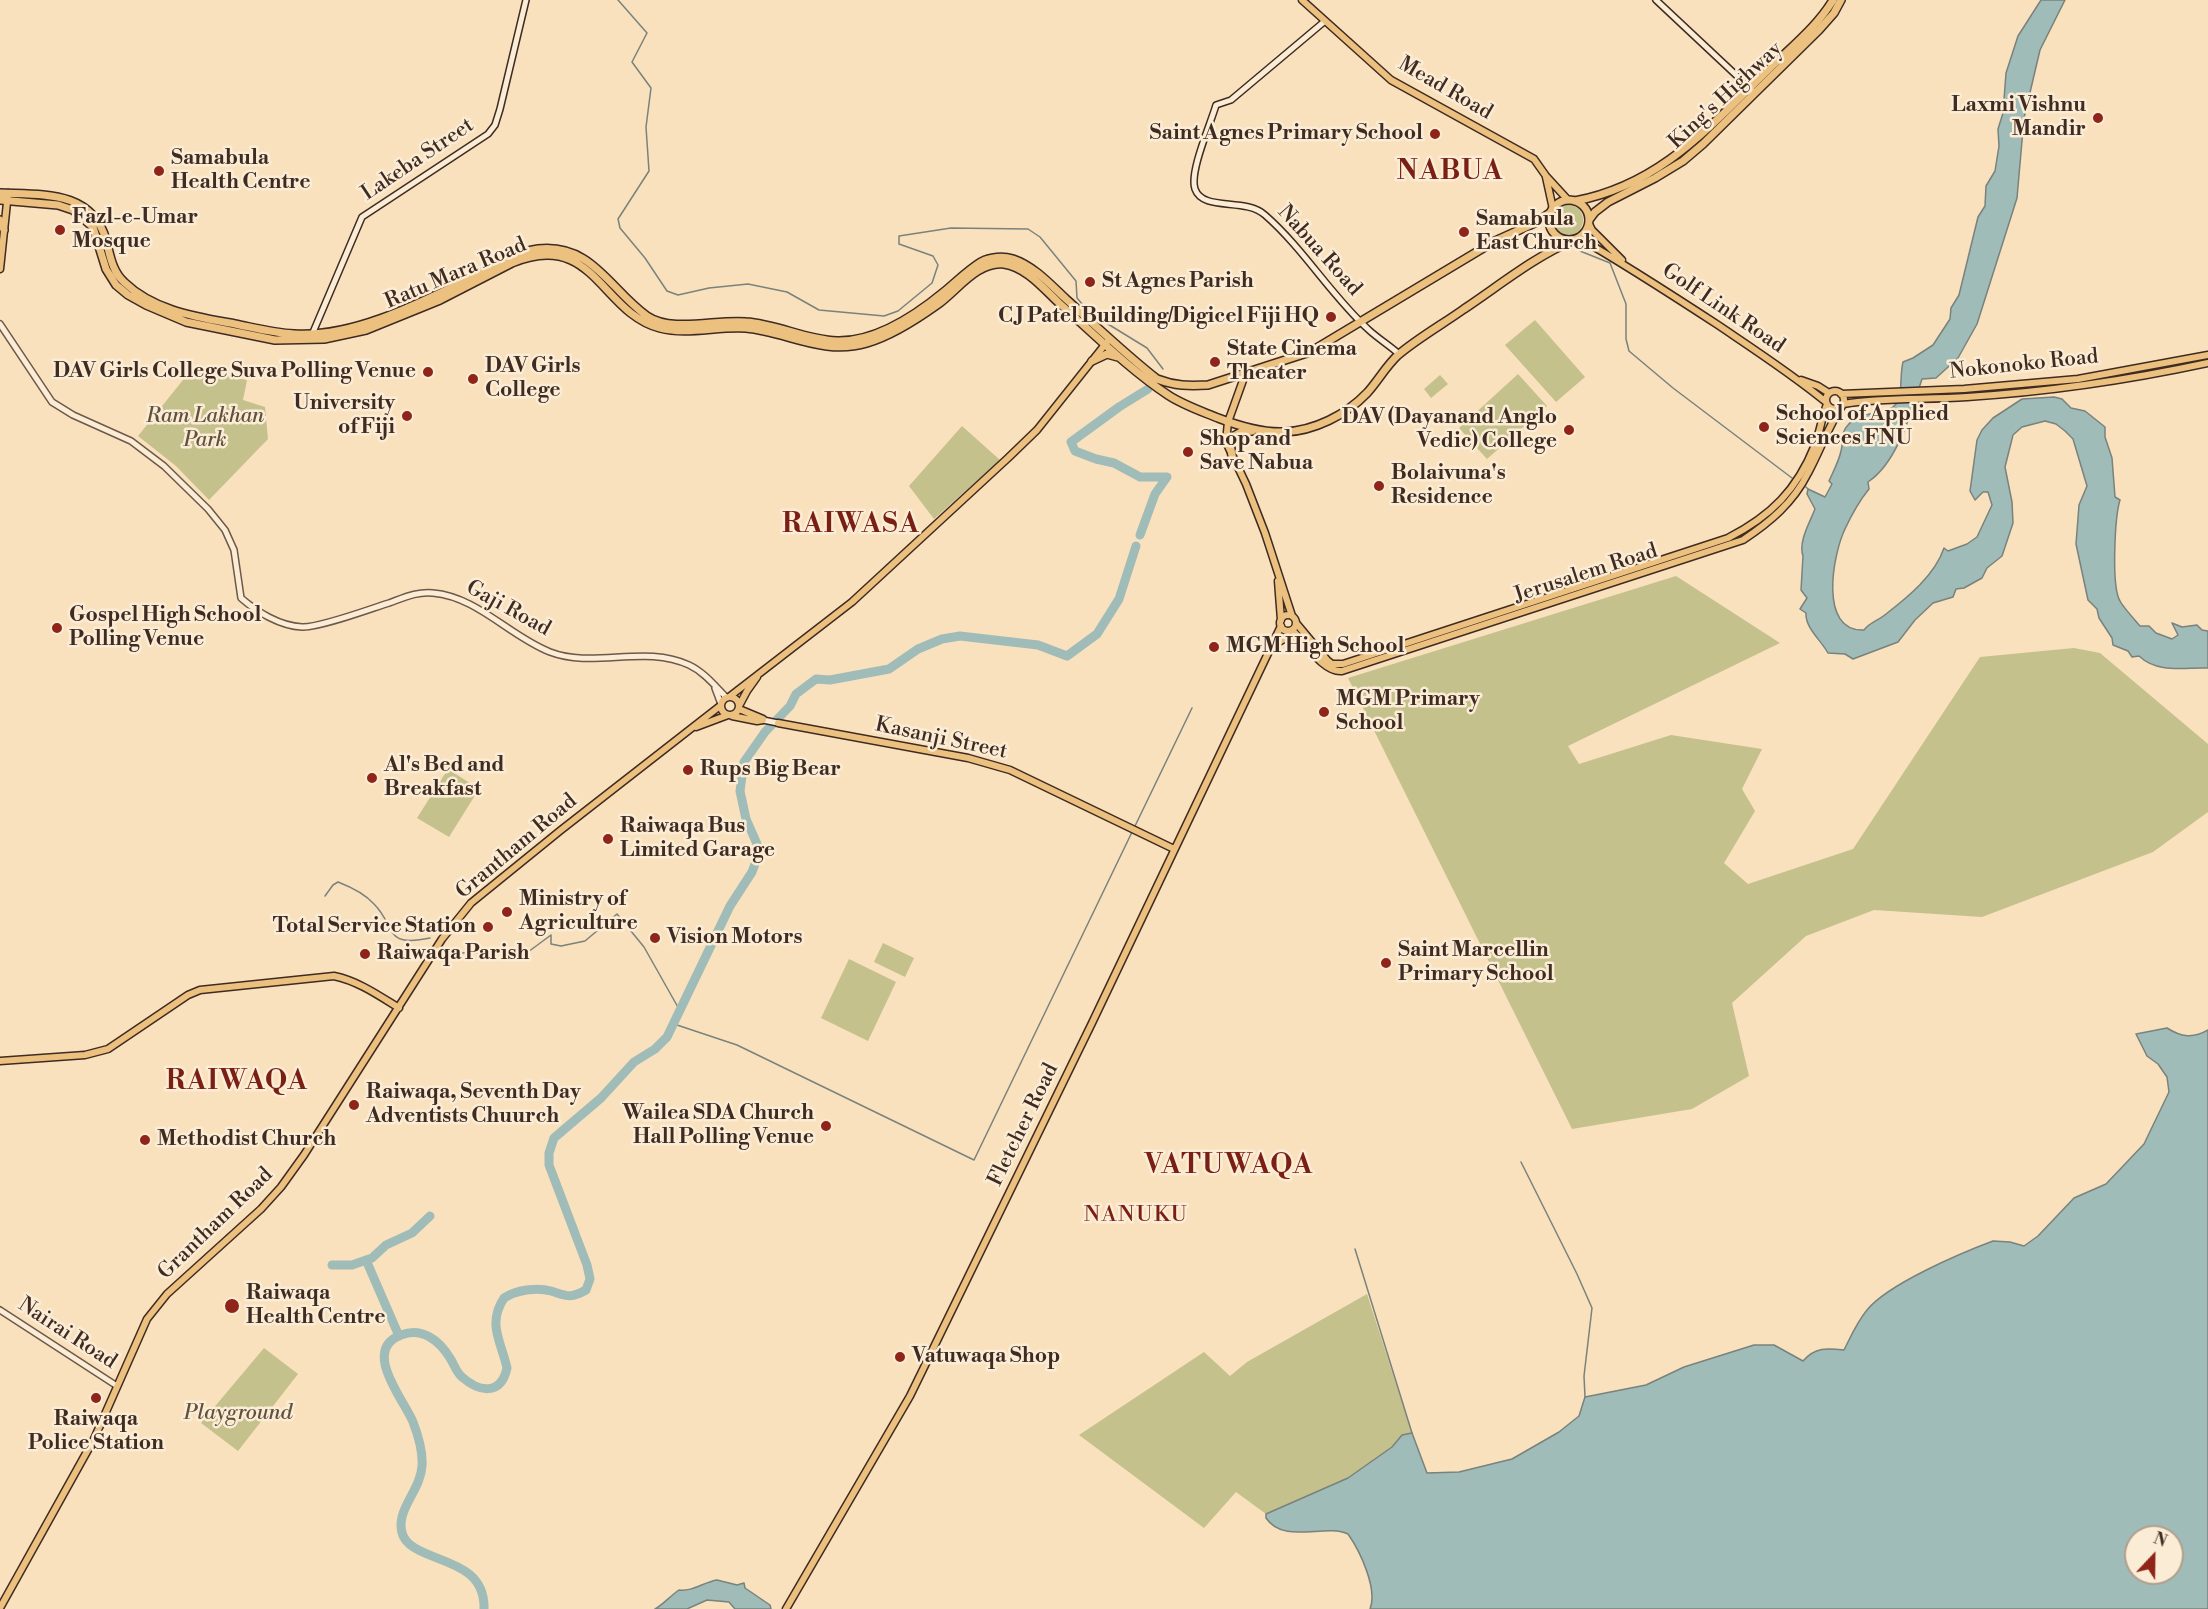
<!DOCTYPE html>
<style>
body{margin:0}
#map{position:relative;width:2208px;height:1609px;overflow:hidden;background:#f9e1be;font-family:"Libre Bodoni",serif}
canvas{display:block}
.north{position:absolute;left:2124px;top:1525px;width:60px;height:60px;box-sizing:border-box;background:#fbecd5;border:2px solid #b09f8d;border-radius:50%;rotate:22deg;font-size:16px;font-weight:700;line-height:24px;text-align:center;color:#3f2b22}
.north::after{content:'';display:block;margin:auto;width:21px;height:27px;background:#8f2418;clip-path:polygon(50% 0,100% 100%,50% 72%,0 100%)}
</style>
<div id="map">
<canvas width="2208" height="1609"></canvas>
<div class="north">N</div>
</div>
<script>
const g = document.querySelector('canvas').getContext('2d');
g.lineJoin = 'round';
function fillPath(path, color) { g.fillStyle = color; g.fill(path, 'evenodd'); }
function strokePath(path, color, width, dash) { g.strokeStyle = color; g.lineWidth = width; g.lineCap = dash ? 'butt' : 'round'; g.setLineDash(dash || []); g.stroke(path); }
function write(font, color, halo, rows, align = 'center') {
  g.font = font + ' "Libre Bodoni",serif'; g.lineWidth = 5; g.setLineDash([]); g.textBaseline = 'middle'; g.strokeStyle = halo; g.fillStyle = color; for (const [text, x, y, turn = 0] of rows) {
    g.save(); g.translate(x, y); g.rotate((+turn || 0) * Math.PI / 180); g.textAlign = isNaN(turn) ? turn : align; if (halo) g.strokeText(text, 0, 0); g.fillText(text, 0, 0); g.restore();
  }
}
fillPath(new Path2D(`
 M1551 220a16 16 0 1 1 32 0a16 16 0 1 1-32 0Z
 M1535,320L1585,377L1556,402L1505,345Z
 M191,370L247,380L243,400L265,407L268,439L209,500L176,466L138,436Z
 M1518,374L1547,406L1487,459L1459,428Z
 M1440,375L1448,384L1431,398L1424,389Z
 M962,426L1000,460L934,519L909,486Z
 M1676,576L1780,643L1568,746L1579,764L1671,735L1762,749L1742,789L1755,811L1724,863L1748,884L1853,849L1980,657L2074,648L2100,653L2208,744V812L2153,852L1982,917L1874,910L1806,936L1732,1003L1749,1076L1692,1109L1572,1129L1348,678Z
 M448,769L479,789L449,837L417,818Z
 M883,943L914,958L905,977L874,962Z
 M849,959L896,982L868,1041L821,1018Z
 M1367,1294L1412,1433L1348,1478L1266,1514L1236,1492L1204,1528L1079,1435L1204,1352L1230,1376L1247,1362Z
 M264,1348L298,1374L238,1451L201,1423Z`), '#c4c18d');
const water = new Path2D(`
 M2041,0H2065L2040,50L2024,118L2017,198L1977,324L1958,358L1936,378L1922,379C1911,412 1898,462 1868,482L1869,489C1860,500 1851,516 1845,529C1833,554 1818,632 1864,630C1870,622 1878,621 1886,614C1908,597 1935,575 1944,548L1948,551L1967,544L1977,537L1992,505L1988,492H1983L1975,500L1970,491L1977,440L1982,430L1993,418L2022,399L2054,397L2062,399L2071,408L2085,411L2105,427V437L2112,458L2115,497L2120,500C2115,516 2111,586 2120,601C2123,607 2135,620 2140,626H2149L2156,633L2172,639L2178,635L2172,623L2182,627L2197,625L2202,630L2208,631V668C2185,667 2158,674 2139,656L2132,657L2128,651L2113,645L2112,638L2099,618L2097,609L2088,600L2076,544L2079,505L2087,486L2073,439L2065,431L2056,424L2045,421L2022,427L2013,435L2005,467L2012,502L2013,523L2002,556L1987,568L1982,578L1964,588L1956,589L1953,597L1933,603L1915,620L1898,642L1853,659L1845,654L1828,653C1821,640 1805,628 1806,613L1800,609L1807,598L1801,590L1803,556C1798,542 1810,522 1815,509L1807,494L1808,489L1825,497L1832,484L1829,481C1833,472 1839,461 1841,451C1844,441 1840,433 1848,425C1862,408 1892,418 1899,399C1902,387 1900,374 1903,362L1913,358L1933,345L1950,319L1951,308L1959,295L1978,217L1985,206L1986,186L1995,171L1999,146L1998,129L2003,113L2006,73L2018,36Z
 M2167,1028C2181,1037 2193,1039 2208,1030V1609H1370C1378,1589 1360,1551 1348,1534C1326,1523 1284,1545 1266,1518V1514L1348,1478L1392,1447L1402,1435L1412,1433L1427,1473L1459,1472L1512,1459L1559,1432L1579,1416L1585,1397L1646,1385L1684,1367L1754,1345H1774L1803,1361C1815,1347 1827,1348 1844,1350C1851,1336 1857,1322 1867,1310C1888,1284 1961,1253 1993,1241L2010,1242L2024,1246L2038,1236L2074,1198L2106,1184L2144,1144L2169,1092L2167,1077L2158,1064L2147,1056L2136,1034ZM2136,1537H2172V1573H2136Z
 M717,1580L737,1585L744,1583L745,1588L770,1605L771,1609H735L729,1602L707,1600L687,1609H655C664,1604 670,1596 679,1590C692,1592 704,1582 717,1580Z`);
fillPath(water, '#a0bcb8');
strokePath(water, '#79827c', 1.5);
strokePath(new Path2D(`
 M618,0L647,33L632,62L651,88L646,127L649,171L618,219L620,228L645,258L667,291L678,295L709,288L748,284L787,292L819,310L884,316L898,311L932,283L938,265L933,256L899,244V236L951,228L1028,229L1040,237L1076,281L1077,298L1090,313L1147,348L1163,369
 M1580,251L1610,263L1626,304V339L1629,351L1673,388L1792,478
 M1806,487L1808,489
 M1135,826L1192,708
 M325,896L333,885L338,882C351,887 365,894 374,904C397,927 383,948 430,938
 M449,951L457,953L528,952L551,935V944L561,946L585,941L617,914L644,947L679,1009
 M674,1024L737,1045L974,1160L1133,830
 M1521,1162L1577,1274L1592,1308L1584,1376L1585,1397
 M1355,1249L1412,1433`), '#79827c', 1.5);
strokePath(new Path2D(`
 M1140,535L1155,494L1167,477H1140L1114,463L1096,459L1075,451L1071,442L1119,407L1148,389
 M366,1260L399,1336
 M332,1265H352L372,1258L386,1245L412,1233L430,1216
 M484,1609C486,1545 390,1570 402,1517C406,1500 421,1485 422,1466C423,1452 418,1435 413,1422C404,1400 361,1350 401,1335C422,1327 439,1340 450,1358C454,1364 456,1372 462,1377C479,1392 501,1396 507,1368C501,1341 487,1324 504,1298C516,1290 537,1287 551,1291C567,1296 570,1299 586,1290L590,1279L587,1265L549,1165V1153L554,1138L601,1098L634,1062L655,1049L667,1037L730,906L752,872L759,853L757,844L746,819L740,791L744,762L765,732L790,706L796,694L816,679L830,680L889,669L918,649L942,639L960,636L1038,645L1067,656L1097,634L1119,599L1136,546`), '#a0bcb8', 9);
const tertiary = new Path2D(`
 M0,324L52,402L73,415L131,441L164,466L208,509L225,530L234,550L241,598C257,612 280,626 302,627C319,628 370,609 389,603C403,598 418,591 433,593C478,597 509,636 550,652C594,669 645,644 689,665C704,672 715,686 726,697
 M715,688L721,704
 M0,1310L117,1386`);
const secondary = new Path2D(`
 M1656,0L1752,90
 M1325,21L1231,100L1216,105C1211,123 1189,172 1195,189C1203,212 1245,197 1265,215C1304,249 1332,297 1370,331C1379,339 1390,346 1399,354
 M311,337L362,217L488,134L495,125L500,109L526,0
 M763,720L778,723`);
const primary = new Path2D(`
 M1302,0L1391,80L1534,159L1546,176L1568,200
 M1546,177L1553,209
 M1589,224L1592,230L1622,260
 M1579,238C1626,265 1672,295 1718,325C1755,350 1792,374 1826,402
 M0,269L8,193
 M1246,372L1228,422L1226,442L1246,484L1265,533L1292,616
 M1801,380L1818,386L1829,393
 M1826 400a9 9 0 1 1 18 0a9 9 0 1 1-18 0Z
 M1841,394L1964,389L2078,379L2208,355
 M1843,404C1884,397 1925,400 1967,397C2047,392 2129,380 2208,363
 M1278,581L1281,620
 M1280 623a8 8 0 1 1 16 0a8 8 0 1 1-16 0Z
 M1296,623L1327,660L1332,664H1343L1728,538C1771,516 1797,490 1815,445C1820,431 1822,417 1827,404
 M1292,630C1305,642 1323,673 1342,671L1743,540C1770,522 1793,503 1808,473C1820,451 1828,427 1842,406
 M1273,645L1284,639L1291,637L1303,645
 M721 706a9 9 0 1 1 18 0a9 9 0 1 1-18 0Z
 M729,697L852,602L1008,458L1037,430L1107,342
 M739,706L747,691L757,677
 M739,709L763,719
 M732,716L757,721L763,720
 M778,723L968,758L1010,770L1174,849
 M696,727L728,715
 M0,1061L85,1055L108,1049L188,995L200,990L334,976C358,981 378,995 399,1008
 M0,1608L94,1439L147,1319L167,1294L261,1209L281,1187L304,1155L442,939L471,903L561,830L720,706
 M786,1609L910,1396L1092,1023L1281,626`);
const trunk = new Path2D(`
 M0,193C42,195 92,190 106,240C110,255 112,271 124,282C154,311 197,317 235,324C255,328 274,333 294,334C353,338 420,303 471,278C492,267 514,252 538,249C592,243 610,290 647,316C672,333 717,319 746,322C777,324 806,340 837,341C875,342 916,315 945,291C956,282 968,270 981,262C990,257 1003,256 1013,259C1034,266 1051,285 1066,299C1096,326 1125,354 1157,379C1175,386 1189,386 1208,385L1310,352L1495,241L1537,222L1551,212
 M0,200L58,205L73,210L93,227L106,269L116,285L128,295L146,305L186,322L275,340L324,339L366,330L440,300L512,263C594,229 601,313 660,328C687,335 718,326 746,328C788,332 823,356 867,343C891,336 916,320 937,305C957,291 977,261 1004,264C1026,267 1044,289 1059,303C1093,333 1130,370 1168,395C1183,405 1201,411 1218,418C1239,426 1262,433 1284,432C1314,431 1346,415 1367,393C1378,381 1386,366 1398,355C1418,338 1443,324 1464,309C1500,285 1534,257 1574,240
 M1549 220a20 20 0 1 1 40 0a20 20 0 1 1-40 0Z
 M1575,201C1660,185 1709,127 1768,70C1790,48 1817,27 1833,0
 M0,220L4,230
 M1589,220L1595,212L1608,202L1655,178L1683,161L1703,144L1819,30L1834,13L1841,0
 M1092,361L1107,354L1118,357
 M1232,456L1230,442L1232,437L1241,432L1252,431`);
strokePath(tertiary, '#6e5849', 8);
strokePath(secondary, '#3f2b22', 8);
strokePath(primary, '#3f2b22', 9);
strokePath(trunk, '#3f2b22', 10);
strokePath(tertiary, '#fbecd5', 5);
strokePath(secondary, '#fbecd5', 5);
strokePath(primary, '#ecc07f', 6);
strokePath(trunk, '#ecc07f', 7);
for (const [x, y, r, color] of [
 [2098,118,6,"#8f2418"],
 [1435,134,6,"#8f2418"],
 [159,171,6,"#8f2418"],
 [60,230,6,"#8f2418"],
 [1464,232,6,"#8f2418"],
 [1090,282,6,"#8f2418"],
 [1331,317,6,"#8f2418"],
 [1215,362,6,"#8f2418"],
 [428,372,6,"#8f2418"],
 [473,379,6,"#8f2418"],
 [407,416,6,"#8f2418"],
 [1764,427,6,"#8f2418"],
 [1569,430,6,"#8f2418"],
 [1188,452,6,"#8f2418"],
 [1379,486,6,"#8f2418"],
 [57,628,6,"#8f2418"],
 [1214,647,6,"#8f2418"],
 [1324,712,6,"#8f2418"],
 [688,770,6,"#8f2418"],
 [372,778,6,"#8f2418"],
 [608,839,6,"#8f2418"],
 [507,912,6,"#8f2418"],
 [488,927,6,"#8f2418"],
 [655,938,6,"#8f2418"],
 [365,954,6,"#8f2418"],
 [1386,963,6,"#8f2418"],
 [354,1105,6,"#8f2418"],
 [826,1126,6,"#8f2418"],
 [145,1140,6,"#8f2418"],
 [232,1306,8,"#8f2418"],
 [900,1357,6,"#8f2418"],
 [96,1398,6,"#8f2418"]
]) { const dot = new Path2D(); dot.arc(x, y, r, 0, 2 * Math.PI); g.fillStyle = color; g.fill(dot); strokePath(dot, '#fbecd5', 2); }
write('21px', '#3f2b22', '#fbecd5', [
 ["Mead Road",1445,89,30],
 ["King's Highway",1726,96,-43],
 ["Lakeba Street",418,160,-34],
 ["Nabua Road",1319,251,48],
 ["Ratu Mara Road",456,274,-23],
 ["Golf Link Road",1723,309,34],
 ["Nokonoko Road",2024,365,-6],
 ["Jerusalem Road",1586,574,-18],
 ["Gaji Road",508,609,29],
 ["Kasanji Street",941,739,12],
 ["Grantham Road",517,847,-40],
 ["Fletcher Road",1024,1125,-64],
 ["Grantham Road",216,1224,-44],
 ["Nairai Road",67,1334,33]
]);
write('bold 21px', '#3f2b22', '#fbecd5', [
 ["Laxmi Vishnu",2086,106,"right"],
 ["Mandir",2086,130,"right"],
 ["Saint Agnes Primary School",1423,134,"right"],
 ["Samabula",171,159],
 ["Health Centre",171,183],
 ["Fazl-e-Umar",72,218],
 ["Mosque",72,242],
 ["Samabula",1476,220],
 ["East Church",1476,244],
 ["St Agnes Parish",1102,282],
 ["CJ Patel Building/Digicel Fiji HQ",1319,317,"right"],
 ["State Cinema",1227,350],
 ["Theater",1227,374],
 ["DAV Girls",485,367],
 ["College",485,391],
 ["DAV Girls College Suva Polling Venue",416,372,"right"],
 ["University",395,404,"right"],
 ["of Fiji",395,428,"right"],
 ["School of Applied",1776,415],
 ["Sciences FNU",1776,439],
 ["DAV (Dayanand Anglo",1557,418,"right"],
 ["Vedic) College",1557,442,"right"],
 ["Shop and",1200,440],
 ["Save Nabua",1200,464],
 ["Bolaivuna's",1391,474],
 ["Residence",1391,498],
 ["Gospel High School",69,616],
 ["Polling Venue",69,640],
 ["MGM High School",1226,647],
 ["MGM Primary",1336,700],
 ["School",1336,724],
 ["Al's Bed and",384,766],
 ["Breakfast",384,790],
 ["Rups Big Bear",700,770],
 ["Raiwaqa Bus",620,827],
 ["Limited Garage",620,851],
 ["Ministry of",519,900],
 ["Agriculture",519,924],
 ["Total Service Station",476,927,"right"],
 ["Vision Motors",667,938],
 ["Saint Marcellin",1398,951],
 ["Primary School",1398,975],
 ["Raiwaqa Parish",377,954],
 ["Raiwaqa, Seventh Day",366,1093],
 ["Adventists Chuurch",366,1117],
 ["Wailea SDA Church",814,1114,"right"],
 ["Hall Polling Venue",814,1138,"right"],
 ["Methodist Church",157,1140],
 ["Raiwaqa",246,1294],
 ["Health Centre",246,1318],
 ["Vatuwaqa Shop",912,1357],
 ["Raiwaqa",96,1420,"center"],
 ["Police Station",96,1444,"center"]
], 'left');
write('italic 21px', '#60503d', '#fbecd5', [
 ["Ram Lakhan",205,417],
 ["Park",205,441],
 ["Playground",238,1414]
]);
g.letterSpacing = '1.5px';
write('22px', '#7a1f14', '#fbecd5', [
 ["NANUKU",1136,1216]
]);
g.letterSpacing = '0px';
g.letterSpacing = '1.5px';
write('bold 27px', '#7a1f14', '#fbecd5', [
 ["NABUA",1450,173],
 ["RAIWASA",851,526],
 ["RAIWAQA",237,1083],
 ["VATUWAQA",1229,1167]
]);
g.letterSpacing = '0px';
</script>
